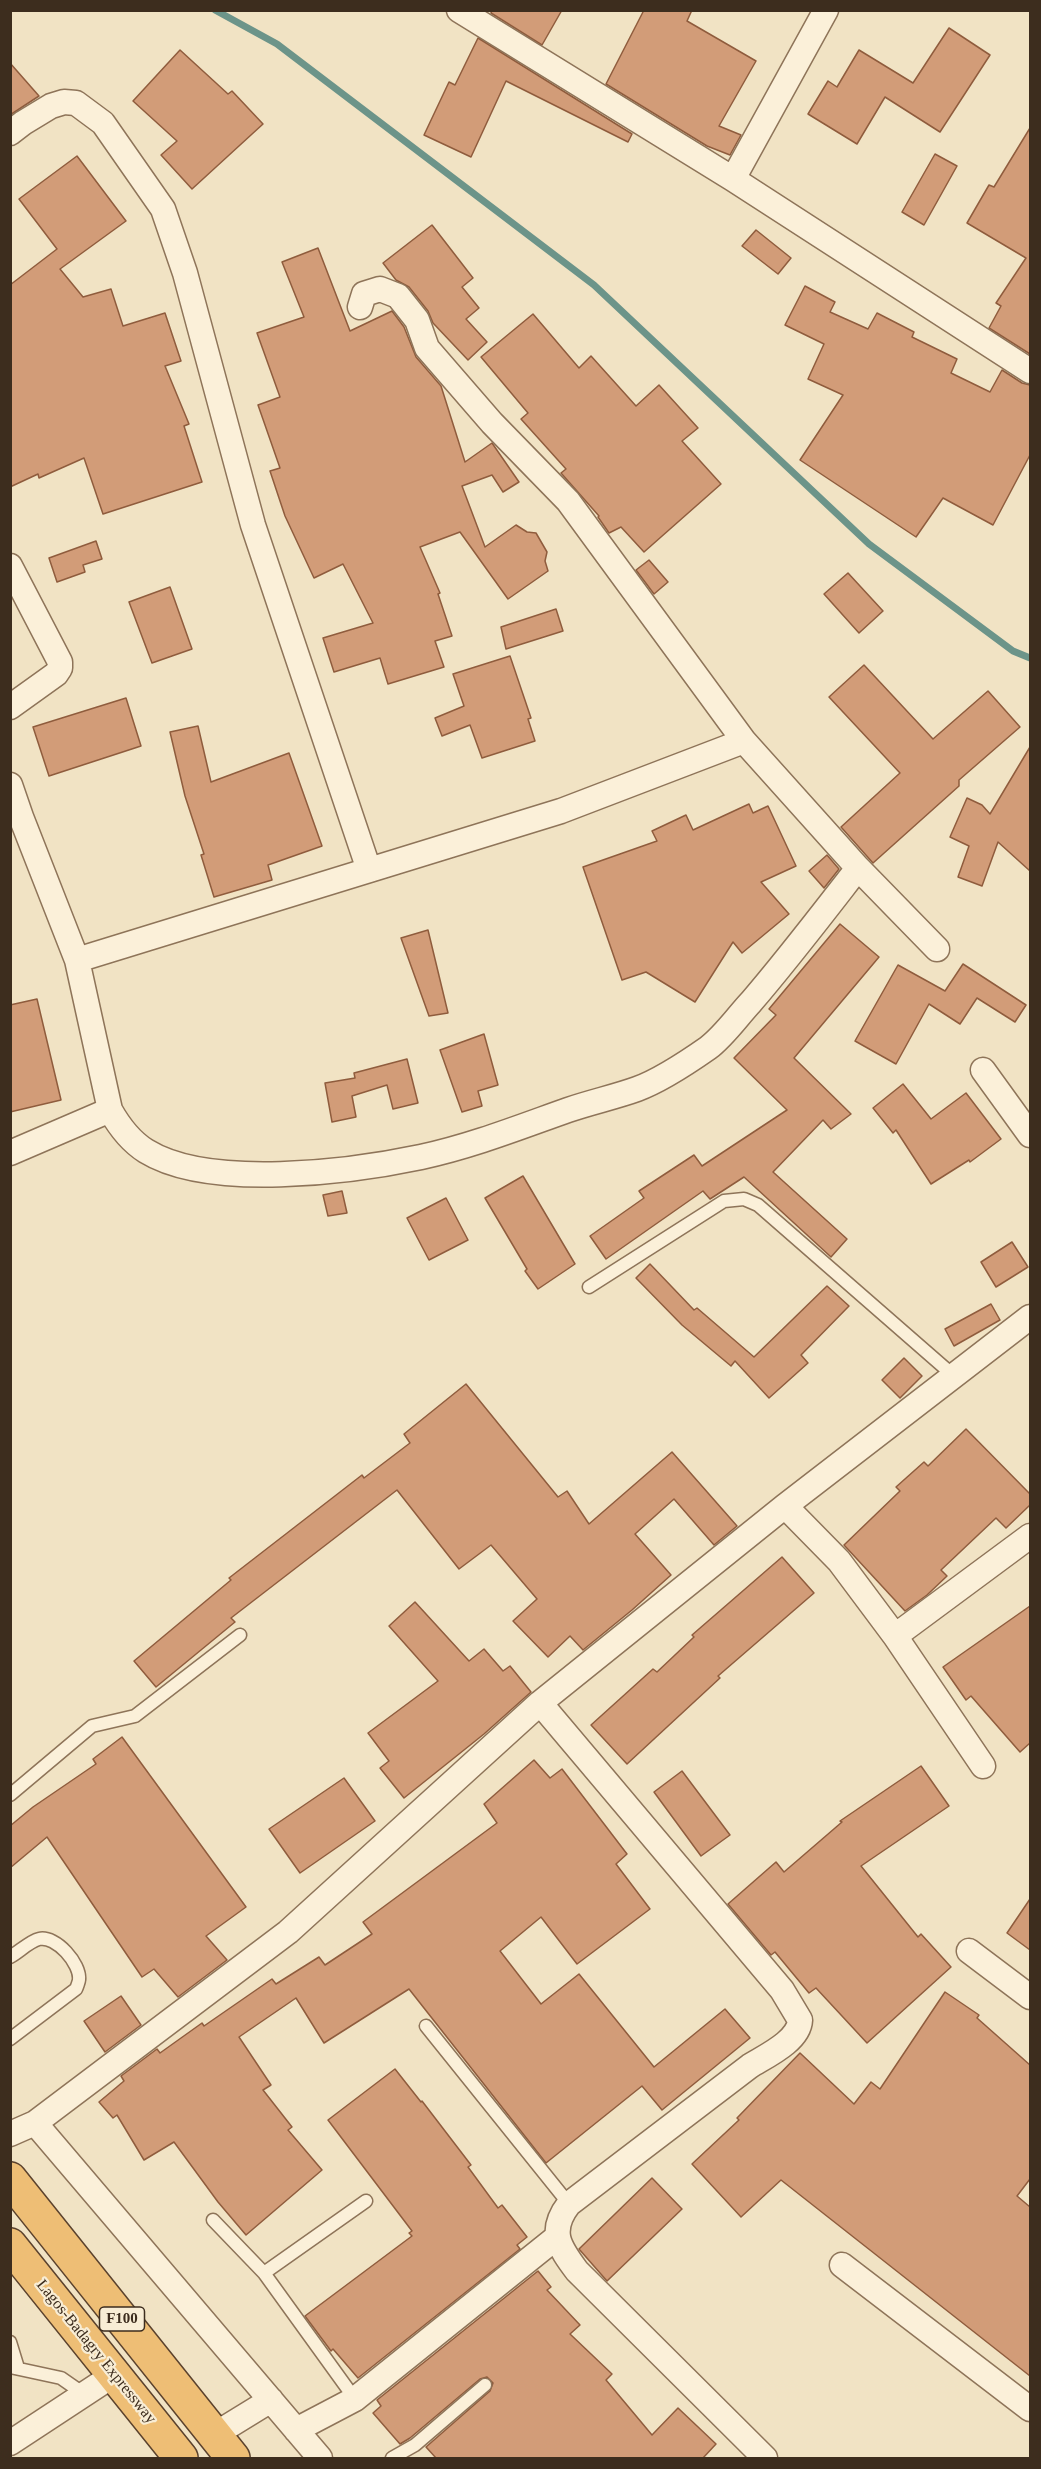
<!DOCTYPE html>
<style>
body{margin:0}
#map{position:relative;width:1041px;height:2469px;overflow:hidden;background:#f1e3c4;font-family:"Times New Roman",serif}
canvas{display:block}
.frame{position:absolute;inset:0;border:12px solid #3d2d1e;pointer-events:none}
</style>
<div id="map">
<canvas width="1041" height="2469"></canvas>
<div class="frame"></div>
</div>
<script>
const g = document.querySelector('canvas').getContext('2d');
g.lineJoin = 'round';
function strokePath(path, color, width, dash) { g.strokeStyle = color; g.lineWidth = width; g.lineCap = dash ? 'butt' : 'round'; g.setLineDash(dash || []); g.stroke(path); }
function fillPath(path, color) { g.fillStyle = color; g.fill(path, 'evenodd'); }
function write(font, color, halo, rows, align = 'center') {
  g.font = font + ' "Times New Roman",serif'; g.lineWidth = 4.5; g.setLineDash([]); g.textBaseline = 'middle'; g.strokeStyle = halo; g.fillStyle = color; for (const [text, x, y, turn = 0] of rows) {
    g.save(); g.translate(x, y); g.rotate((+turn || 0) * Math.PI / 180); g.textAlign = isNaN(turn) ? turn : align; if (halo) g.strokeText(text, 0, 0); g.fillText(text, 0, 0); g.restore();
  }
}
strokePath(new Path2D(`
 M215,10L277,44L594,285L869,544L1013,651L1030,658`), '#6c9489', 7);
const building = new Path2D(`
 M492,10H562L542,45L491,13Z
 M644,10H692L687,21L756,61L719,126L741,135L730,155L707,146L606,84Z
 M949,28L990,55L940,132L885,97L857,144L808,114L828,81L837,87L859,50L913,83Z
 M478,38L632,134L628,142L506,81L471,157L424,135L449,82L455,85Z
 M180,50L228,94L232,91L263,124L192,189L161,155L177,141L133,101Z
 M10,63L39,96L10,115Z
 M1030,128V354L989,328L1001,306L996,303L1026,258L967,223L989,185L994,187Z
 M935,154L957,166L924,225L902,212Z
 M77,156L126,221L60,269L83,297L111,289L123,326L165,313L181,361L165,366L189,424L184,426L202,482L103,514L84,458L39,478L38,474L10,487V285L57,249L19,199Z
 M432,225L473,278L462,287L479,308L466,319L487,342L468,360L433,323L428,311L409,287L396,280L383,263Z
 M756,230L791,258L778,274L742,246Z
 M318,248L350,331L392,311L404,327L416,357L441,386L465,462L492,443L519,482L503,492L492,475L462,486L485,547L516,525L527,532L536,533L547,552L545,561L548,571L508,599L460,532L420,547L440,593L438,594L452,636L435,641L444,667L388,684L380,658L334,672L323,638L373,623L343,564L314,578L285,516L270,471L280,468L258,405L280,397L257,333L304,317L282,262Z
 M805,286L835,302L830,312L868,329L877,313L914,332L912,337L957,359L951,373L990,392L1002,370L1022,383L1030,385V455L993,525L943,498L916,537L800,460L843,395L808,379L824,344L785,325Z
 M533,314L579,368L591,356L636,406L659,385L698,428L682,441L721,484L644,552L621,527L609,533L598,517L599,516L561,473L566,469L521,419L528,413L481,357Z
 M96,541L102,559L83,565L85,572L57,582L49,558Z
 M649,560L668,582L654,594L636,570Z
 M848,573L883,611L859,633L824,594Z
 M170,587L192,649L152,663L129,602Z
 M556,609L563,631L506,649L501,627Z
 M510,656L531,718L528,719L535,741L482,758L470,725L442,736L435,718L464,706L453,674Z
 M864,665L933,739L988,691L1020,727L959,780V786L873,863L841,827L900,773L829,697Z
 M126,698L141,746L49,776L33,727Z
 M198,726L211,782L289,753L322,846L268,865L272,880L214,897L201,855L204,854L185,796L170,732Z
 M1030,747V871L998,842L982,886L958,877L969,846L950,837L967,798L982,805L990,814Z
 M749,804L753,813L768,806L796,866L761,882L789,914L742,953L733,942L695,1002L646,972L622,980L583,867L657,841L652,831L686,815L693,830Z
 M827,855L839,869L824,888L809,871Z
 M840,924L879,957L794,1058L851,1114L831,1129L823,1120L773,1172L847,1239L831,1257L744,1177L710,1199L703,1191L606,1259L590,1236L644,1198L639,1191L694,1155L702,1166L787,1110L734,1058L776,1015L769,1009Z
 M428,930L448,1013L429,1016L401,938Z
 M963,964L1026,1005L1015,1022L977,998L960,1024L929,1004L896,1064L855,1041L898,965L945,991Z
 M37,999L61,1100L10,1112V1005Z
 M484,1034L498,1085L478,1091L482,1106L462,1112L440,1050Z
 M407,1059L418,1103L393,1109L387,1085L352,1096L356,1117L332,1122L325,1083L355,1078L354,1073Z
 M903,1084L931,1119L966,1093L1001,1139L970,1162L969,1160L931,1184L896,1130L893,1133L873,1108Z
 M523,1176L575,1264L538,1289L525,1271L527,1269L485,1198Z
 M342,1191L347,1213L328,1216L323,1195Z
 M446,1198L468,1240L429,1260L407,1218Z
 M1012,1242L1028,1267L996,1287L981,1262Z
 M650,1264L694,1310L697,1308L754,1357L827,1286L849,1306L801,1355L808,1363L769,1398L735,1361L731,1366L682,1325L636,1278Z
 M991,1304L1000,1320L954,1346L945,1329Z
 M904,1358L922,1376L900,1398L882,1380Z
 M466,1384L558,1497L567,1491L589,1524L672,1452L737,1526L714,1545L674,1499L635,1534L671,1575L632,1610L583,1650L570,1636L548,1657L513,1621L537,1599L491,1545L459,1569L397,1490L231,1618L235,1622L156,1687L134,1661L231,1580L229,1578L362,1475L364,1478L410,1443L404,1434Z
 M966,1429L1030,1494V1505L1006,1528L996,1518L941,1570L947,1576L927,1595L905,1611L844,1545L900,1491L896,1487L924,1462L928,1466Z
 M782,1557L814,1593L718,1676L720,1678L627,1764L591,1725L653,1669L657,1672L694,1637L692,1635Z
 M415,1602L469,1661L484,1649L503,1671L510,1666L531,1692L484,1734L404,1798L380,1768L389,1761L368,1733L438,1681L389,1626Z
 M1030,1606V1743L1020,1752L971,1696L966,1700L943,1667Z
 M122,1737L246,1907L206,1936L227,1960L178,1997L154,1969L142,1977L47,1837L10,1868V1826L33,1807L96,1764L93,1759Z
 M534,1760L550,1778L562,1769L627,1854L616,1864L650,1909L577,1964L541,1917L500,1951L541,2004L579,1974L654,2067L725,2009L750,2038L662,2110L642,2086L546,2163L409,1989L324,2043L296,1998L239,2037L271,2085L263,2090L292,2127L288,2130L322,2170L246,2235L218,2202L174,2142L144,2160L117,2115L113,2118L99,2102L124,2081L121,2076L157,2049L160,2053L202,2023L204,2026L272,1979L276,1984L319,1957L325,1965L372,1934L363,1922L497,1823L484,1804Z
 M921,1766L949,1806L861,1866L918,1937L921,1934L951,1967L867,2043L816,1988L809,1993L775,1952L771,1955L728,1904L776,1862L784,1872L842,1822L840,1821Z
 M682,1771L730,1835L701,1856L654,1792Z
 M344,1778L375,1821L300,1873L269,1829Z
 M1030,1899V1950L1007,1933Z
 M945,1992L979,2015L977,2018L1030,2065V2179L1017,2196L1030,2207V2376L781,2180L741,2217L692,2164L739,2120L737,2118L800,2053L854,2104L871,2082L880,2089Z
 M121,1996L141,2025L105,2052L84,2021Z
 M395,2069L421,2102L422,2101L471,2165L468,2167L498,2208L502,2205L527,2237L517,2245L520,2249L358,2378L333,2349L331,2351L305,2316L412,2236L409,2233L412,2231L328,2120Z
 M652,2178L682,2209L607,2281L579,2249Z
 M538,2271L551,2287L547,2290L580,2325L570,2334L612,2374L606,2380L652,2435L678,2408L716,2444L703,2458H436L426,2447L490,2391L493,2383L487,2377L480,2379L410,2438L400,2444L373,2413L381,2406L377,2400Z`);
fillPath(building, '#d29c78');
strokePath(building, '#8f5c3d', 1.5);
const service = new Path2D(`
 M589,1287L724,1201L744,1199L758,1205L954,1376
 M10,1795L92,1726L135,1716L240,1635
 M10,1957C19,1952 30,1941 39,1939C56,1935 81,1964 79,1980C79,1981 77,1987 76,1989L10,2039
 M426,2026L569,2204
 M213,2220L264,2273L355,2399
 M264,2273L366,2201
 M10,2342L18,2368
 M10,2367L61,2378L84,2394
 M392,2458L415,2445L485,2385`);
const minor = new Path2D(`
 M459,10L733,179L1030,371
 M10,133L23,123L51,106L64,102L76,103L103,123L163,209L185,273L253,525L369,870
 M733,179L826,10
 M360,307L364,294L380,289L398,296L417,320L427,348L492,423L568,501L744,741L858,868L937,949
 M10,566L60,662V668L56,674L10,707
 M10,785L21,817L77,960L110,1110C119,1126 130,1141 146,1151C209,1190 350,1172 421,1157C472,1146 520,1127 568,1110C591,1102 615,1097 637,1089C659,1081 688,1062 708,1048C724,1036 737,1017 751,1002C788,959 823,913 858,868
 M77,960L561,811L744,741
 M983,1070L1030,1135
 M10,1153L110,1110
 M785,1506L839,1561L895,1636L983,1766
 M895,1636L1030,1536
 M540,1703L782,1990L800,2020C799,2041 766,2056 750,2066L569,2204C548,2231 559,2247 577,2271L765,2458
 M969,1951L1030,1997
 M35,2123L320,2458
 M10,2134L35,2123L288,1932L540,1703L785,1506L1030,1317
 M842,2265L1030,2409
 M296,2430L355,2399L557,2237
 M214,2435L271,2400
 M10,2443L115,2374`);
const trunk = new Path2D(`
 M10,2179L233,2458
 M10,2245L181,2458`);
strokePath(service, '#8e7459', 15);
strokePath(minor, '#8e7459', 27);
strokePath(trunk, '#5b422d', 36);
strokePath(service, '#fbf0d9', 12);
strokePath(minor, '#fbf0d9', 24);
strokePath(trunk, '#eebe75', 33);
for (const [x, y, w] of [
 [122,2319,45]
]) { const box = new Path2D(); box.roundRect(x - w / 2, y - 12, w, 24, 4.5); g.fillStyle = '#f8edd5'; g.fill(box); strokePath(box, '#3d2d1e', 1.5); }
write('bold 15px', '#3d2d1e', null, [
 ["F100",122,2319]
]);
write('16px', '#3d2d1e', '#f8edd5', [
 ["Lagos-Badagry Expressway",96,2352,51]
]);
</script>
